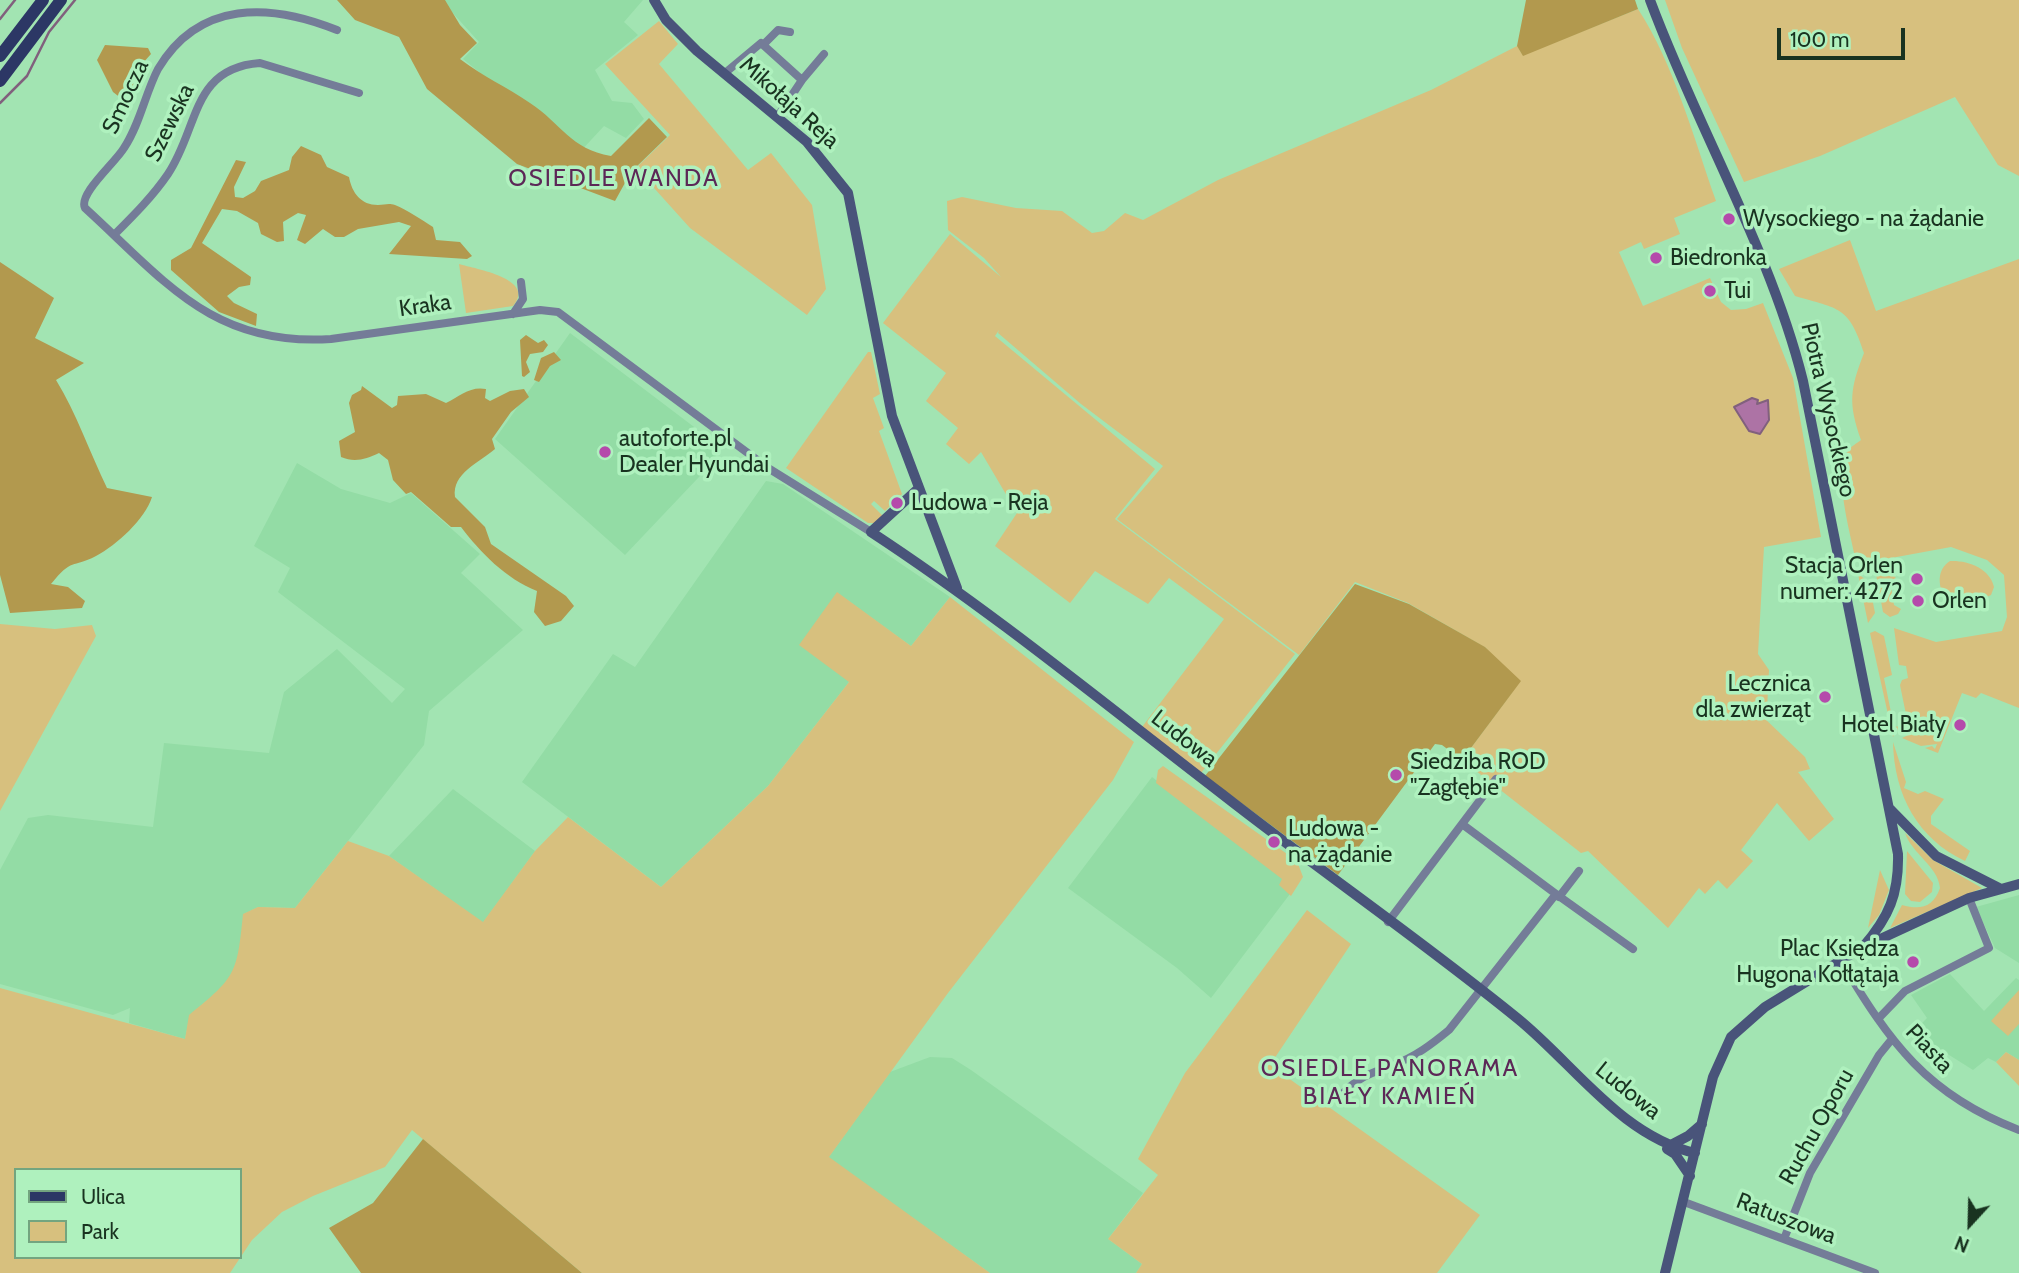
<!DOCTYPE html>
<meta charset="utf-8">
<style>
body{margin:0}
#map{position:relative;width:2019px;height:1273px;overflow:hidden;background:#a2e4b2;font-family:Cabin,sans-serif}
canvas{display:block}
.legend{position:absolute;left:14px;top:1168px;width:228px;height:91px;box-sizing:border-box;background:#aff1be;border:2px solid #73a57f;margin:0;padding:9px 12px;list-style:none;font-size:21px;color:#193320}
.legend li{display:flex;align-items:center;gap:14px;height:35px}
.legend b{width:35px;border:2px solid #73a57f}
.north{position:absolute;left:1935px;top:1189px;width:70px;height:70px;-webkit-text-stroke:5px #aff1be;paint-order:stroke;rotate:202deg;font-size:19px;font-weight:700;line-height:28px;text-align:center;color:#193320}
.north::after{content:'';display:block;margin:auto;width:24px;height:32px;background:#193320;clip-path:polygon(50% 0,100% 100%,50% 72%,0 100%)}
.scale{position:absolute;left:1777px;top:28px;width:128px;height:32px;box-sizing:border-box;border:4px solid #193320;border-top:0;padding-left:9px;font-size:21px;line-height:24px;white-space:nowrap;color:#193320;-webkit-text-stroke:5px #aff1be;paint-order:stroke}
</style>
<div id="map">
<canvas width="2019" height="1273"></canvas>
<ul class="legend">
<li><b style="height:9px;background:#2c3765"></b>Ulica</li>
<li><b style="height:19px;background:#d7c07e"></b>Park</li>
</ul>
<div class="north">N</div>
<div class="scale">100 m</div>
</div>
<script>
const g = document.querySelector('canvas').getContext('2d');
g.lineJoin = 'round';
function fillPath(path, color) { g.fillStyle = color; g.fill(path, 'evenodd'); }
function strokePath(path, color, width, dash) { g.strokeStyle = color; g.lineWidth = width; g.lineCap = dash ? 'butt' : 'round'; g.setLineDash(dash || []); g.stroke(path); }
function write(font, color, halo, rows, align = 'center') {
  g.font = font + ' Cabin,sans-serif'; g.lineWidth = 7; g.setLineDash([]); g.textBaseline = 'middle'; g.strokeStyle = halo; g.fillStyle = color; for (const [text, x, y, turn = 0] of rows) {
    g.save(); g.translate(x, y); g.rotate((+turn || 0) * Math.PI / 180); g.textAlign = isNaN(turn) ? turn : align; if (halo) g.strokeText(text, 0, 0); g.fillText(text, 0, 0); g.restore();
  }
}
fillPath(new Path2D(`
 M441,0H643L624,22L638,35L595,70L612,101L632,103L644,119L626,138L604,126L579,153L463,59L479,42Z
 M570,333L706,436L717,458L625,555L495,439Z
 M297,463L341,489L390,503L411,493L480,554L461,573L523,630L429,711L424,745L295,908L258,907L244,914L238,965L226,985L190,1015L185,1039L129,1023L130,1008L113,1015L0,984V870L28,818L48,815L153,827L164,743L269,753L284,692L337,649L392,703L405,689L278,592L290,568L254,546Z
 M766,481L783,484L950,597L911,646L837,593L849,682L768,786L661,887L522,782L613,654L635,667Z
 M1152,777L1296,886L1211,998L1177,968L1068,888Z
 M453,789L535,851L483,923L389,856Z
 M2019,895V963L1995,948L1976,907Z
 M1950,974L1984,1011L2016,978L2019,980V1060L2006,1052L1996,1062L1988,1058L1973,1070L1946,1053L1942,1054L1918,1027L1927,1018L1911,995Z
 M930,1057L952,1058L971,1070L1143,1193L1108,1239L1142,1264L1136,1273H990L828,1158L890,1072Z`), '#93dca5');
fillPath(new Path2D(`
 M1665,0H2019V176L1998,165L1955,97L1820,156L1744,182L1682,48Z
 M1638,9C1674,64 1694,139 1716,201L1674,218L1680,234L1644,249L1641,242L1619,252L1643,306L1710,278L1721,302L1731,310L1746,309L1763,303L1793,378L1821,537L1764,547L1758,654L1769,670L1767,710L1761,715L1805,757L1810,769L1798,772L1834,819L1809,841L1777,803L1741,850L1753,861L1727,889L1718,880L1705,894L1699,888L1668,928L1588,851L1581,853L1462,760L1513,691L1486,648L1408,603L1355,582L1299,655L1117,519L1163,466L1081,404L998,333L999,330L995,336L1155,469L1115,519L1295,654L1201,773L1142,727L1224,619L1169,578L1148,604L1095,571L1070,603L995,546L1017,513L981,452L969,464L946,444L958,428L926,401L946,373L883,323L950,234L1001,277L984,258L948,230L947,201L962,197L1016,208L1062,211L1092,233L1104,231L1125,213L1143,220L1218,180L1431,90L1517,46L1523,55Z
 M659,21L678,44L659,64L748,170L771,153L812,205L826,289L807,315L690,228L636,168L670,135L605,64Z
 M1850,240L1876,311L2019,259V708L1981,693L1976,698L1962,693L1938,753L1925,748L1932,746L1935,749L1937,744L1921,746L1902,738L1910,734L1900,685L1902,680L1908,678L1906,666L1899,665L1894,628L1936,642L2002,631L2007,617L2004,575L1987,560L1951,547L1864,563L1855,557C1850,532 1833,473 1848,451C1850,447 1857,443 1861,440C1848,403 1850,389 1864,353C1849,306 1839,309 1795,296L1779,269Z
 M459,264C476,269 537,279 513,306L466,313Z
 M868,352H871L880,394L873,398L884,428L879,431L902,494L885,511L874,501L871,504L883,516L874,523H868L786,468Z
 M1950,561C1967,560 1990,568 1994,587L1991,595L1982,599L1979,594L1963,597L1959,604L1946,600C1938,587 1936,570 1950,561Z
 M1888,570L1896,578L1890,581L1894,605L1901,609L1898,614L1890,617L1883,612L1876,574L1879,570Z
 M1858,574L1869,582L1875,613L1868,623Z
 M837,592L911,646L950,597L1134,742L1113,780L948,993L829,1157L990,1273H582L412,1130L385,1167L313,1196L282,1212L252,1240L230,1273H0V988L185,1039L189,1015C236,977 237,974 243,914L258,907L295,908L348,841L389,856L483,922L535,851L568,817L661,887L768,786L849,682L799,645ZM16,1170H240V1257H16Z
 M0,624L55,629L92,625L96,636L0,811Z
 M1875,631L1884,636L1892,675L1884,678L1894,727L1900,726L1893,737L1870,633Z
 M1893,742L1906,782L1904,788L1918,794L1925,791L1944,799L1931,816V824L1970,851L1965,861C1918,839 1894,795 1893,742Z
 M1163,766L1297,861L1303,877L1291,896L1279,885L1282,879L1156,783L1158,770Z
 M1905,833L1933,860L1982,888L1890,928L1902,905C1920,910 1933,908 1940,888C1938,866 1912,854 1905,833Z
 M1907,851L1933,883L1932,892L1920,902L1911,901L1905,894Z
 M1880,870L1889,890L1879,915L1868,928Z
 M1307,910L1351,944L1270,1065L1480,1215L1437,1273H1136L1142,1264L1108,1239L1158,1175L1138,1159L1185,1073Z
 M2019,990V1024L2008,1036L1991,1021Z
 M2006,1052L2019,1060V1086L1996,1062Z`), '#d7c07e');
fillPath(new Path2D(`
 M337,0H445L460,25L477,43L460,59C482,76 507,87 530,103C562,124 570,149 611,156L649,118L667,137L631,172L615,201L517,164L427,89L399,37L355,20Z
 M1526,0H1635L1638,9L1523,56L1517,46Z
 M105,45L148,48L151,54L142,64L126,102L113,92L97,60Z
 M301,146L321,155L327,167L349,177C352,193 361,205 378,205C385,205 388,203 395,205C407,210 422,220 433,227L436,240L460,242L472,256L467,259L389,254L411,226L399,222L358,229L344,237H335L323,229L305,244L297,240L306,215L298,213L283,222L284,241L277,242L261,234L258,223L237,211L222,209L202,243L251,277L250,285L239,287L227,296L234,303L257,314L256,326L219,312L171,270V260L191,248L236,160L246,162L234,187L235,197L243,198L255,191L261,181L289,170L292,157Z
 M0,262L54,298L35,338L84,363L56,380C76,412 90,453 107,488L152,497C145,519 117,545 96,556C71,569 73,557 51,584L68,587L85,601L82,608L10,613L0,575Z
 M526,335L538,343L544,340L548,345L543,352L530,354L526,362L530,372L524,377L522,376L520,340Z
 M554,352L561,360L550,366L539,382L534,380L541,358Z
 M362,386L392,408L397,405L398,396L426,394L446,403C460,396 470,386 486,389L485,398L490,401L510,391L524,389L529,397L511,412L492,439L495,449C479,463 452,473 455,497L485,527L491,544L566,596L574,606L561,621L545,626L534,612L537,591C506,579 480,552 461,527H451L411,492L406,494L393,480L388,460L379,453C366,459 355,463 341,457L339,441L355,432L349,403L352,395L361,390Z
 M1355,584L1409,604L1485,647L1521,681L1462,760L1442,745L1435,744L1338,875L1205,776Z
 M423,1139L582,1273H361L329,1228L373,1203Z`), '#b2994e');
const water = new Path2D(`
 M1752,398L1758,400L1757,404L1768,400L1769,420L1760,434L1749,431L1734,407Z`);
fillPath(water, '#ad73a5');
strokePath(water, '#81607d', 2);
strokePath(new Path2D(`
 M0,19L15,0
 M0,103L27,76L49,32L75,0`), '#81607d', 2.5);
strokePath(new Path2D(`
 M337,30C270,3 199,0 158,69C145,94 140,124 124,148C115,163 78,194 85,208C165,281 213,347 331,339L540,310L558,312L768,468L871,532
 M764,44L778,30L790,32
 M725,73L761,43L802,80
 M778,116L802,80L824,54
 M115,234C134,215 153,196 168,174C199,128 191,68 260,63L359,93
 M513,314L523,299L521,282
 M1462,824L1496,779
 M1556,894L1633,949
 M1559,897L1579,871
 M1841,961C1890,1043 1927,1095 2019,1130
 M1878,1019L1905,991L1989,948L1969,898
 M1341,1095C1360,1076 1369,1074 1393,1065C1415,1057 1432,1044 1449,1030L1556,894L1462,824L1388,922
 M1684,1202L1875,1273
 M1784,1239L1810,1173L1879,1055L1892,1039`), '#747c98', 8);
strokePath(new Path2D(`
 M654,0L666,20L697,51L807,142L848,193L892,416L957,588
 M1650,0C1697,127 1771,252 1803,381L1898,854C1899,894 1889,917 1863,947
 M918,489L871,532C993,612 1106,705 1222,794C1319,870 1421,940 1517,1018C1574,1064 1621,1136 1695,1153
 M1889,808L1936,856L2001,889
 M1669,1146L1688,1136L1702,1124
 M1667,1149L1675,1154L1690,1176
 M1665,1273L1713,1077L1731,1037L1765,1007L1863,947L1969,898L2019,884`), '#49547a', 10);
strokePath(new Path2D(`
 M0,56L43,0
 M0,81L61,0`), '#2c3765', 12);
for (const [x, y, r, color] of [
 [1729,219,7,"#b54aab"],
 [1656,258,7,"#b54aab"],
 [1710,291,7,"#b54aab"],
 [605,452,7,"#b54aab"],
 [897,503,7,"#b54aab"],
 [1917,579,7,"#b54aab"],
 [1918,601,7,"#b54aab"],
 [1825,697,7,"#b54aab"],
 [1960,725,7,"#b54aab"],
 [1396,775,7,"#b54aab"],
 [1274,842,7,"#b54aab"],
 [1913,962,7,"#b54aab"]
]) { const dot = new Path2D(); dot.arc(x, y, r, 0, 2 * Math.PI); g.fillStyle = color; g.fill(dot); strokePath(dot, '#aff1be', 2.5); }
write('23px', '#193320', '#aff1be', [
 ["Smocza",126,97,-65],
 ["Mikołaja Reja",789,103,42],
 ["Szewska",170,123,-64],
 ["Kraka",425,306,-8],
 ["Piotra Wysockiego",1828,410,77],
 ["Ludowa",1184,739,38],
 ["Piasta",1929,1049,47],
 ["Ludowa",1628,1091,39],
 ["Ruchu Oporu",1817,1127,-61],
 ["Ratuszowa",1786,1219,21]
]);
write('23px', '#193320', '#aff1be', [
 ["Wysockiego - na żądanie",1743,219],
 ["Biedronka",1670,258],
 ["Tui",1724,291],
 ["autoforte.pl",619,439],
 ["Dealer Hyundai",619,465],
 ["Ludowa - Reja",911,503],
 ["Stacja Orlen",1903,566,"right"],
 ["numer: 4272",1903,592,"right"],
 ["Orlen",1932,601],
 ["Lecznica",1811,684,"right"],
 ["dla zwierząt",1811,710,"right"],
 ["Hotel Biały",1946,725,"right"],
 ["Siedziba ROD",1410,762],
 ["\"Zagłębie\"",1410,788],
 ["Ludowa -",1288,829],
 ["na żądanie",1288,855],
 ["Plac Księdza",1899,949,"right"],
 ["Hugona Kołłątaja",1899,975,"right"]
], 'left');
g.letterSpacing = '2px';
write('24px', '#5c2857', '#aff1be', [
 ["OSIEDLE WANDA",614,179],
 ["OSIEDLE PANORAMA",1390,1069],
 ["BIAŁY KAMIEŃ",1390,1097]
]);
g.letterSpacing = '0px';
</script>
